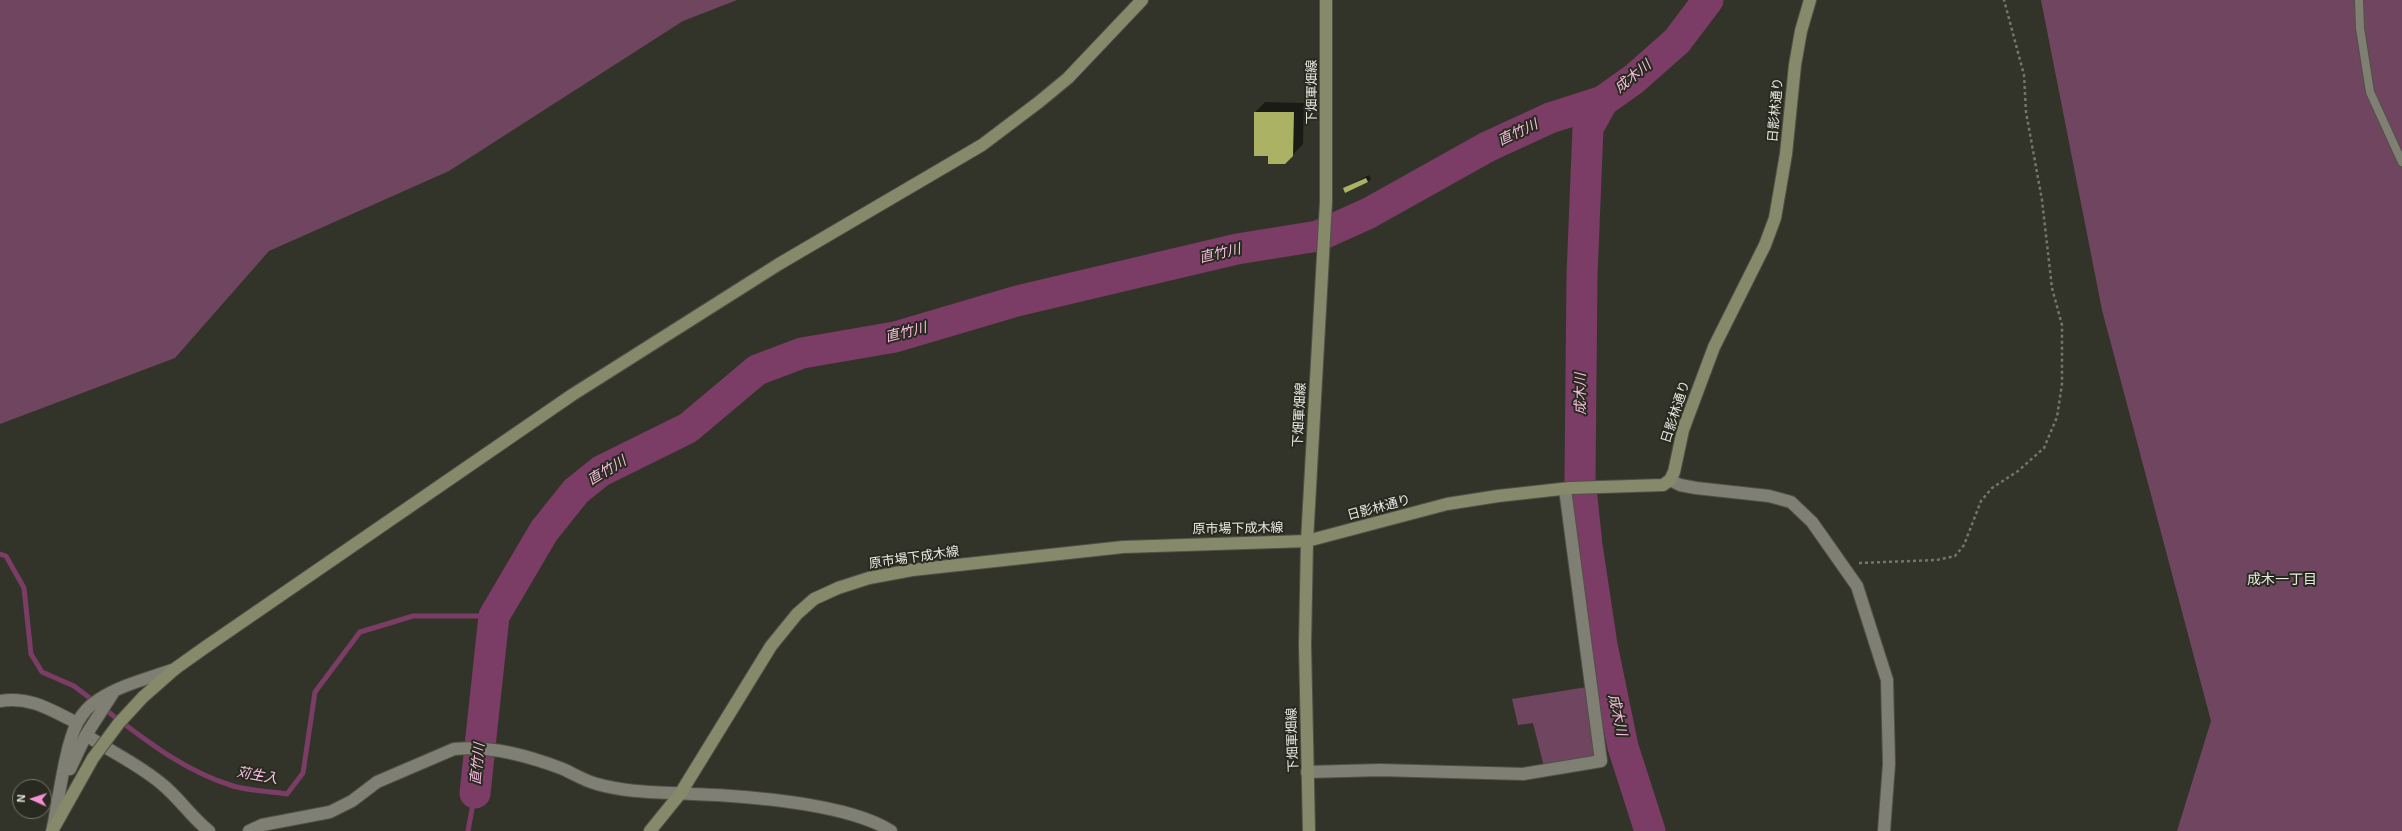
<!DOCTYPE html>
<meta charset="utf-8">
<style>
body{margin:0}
#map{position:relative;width:2402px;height:831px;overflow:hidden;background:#333429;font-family:Helvetica,sans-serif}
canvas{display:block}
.north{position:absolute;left:12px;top:779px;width:40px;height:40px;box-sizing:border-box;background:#292a1f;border:1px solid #75766d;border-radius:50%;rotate:273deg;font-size:11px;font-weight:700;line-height:16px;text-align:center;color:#e8e9e2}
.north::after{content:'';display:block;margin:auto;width:14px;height:18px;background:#f591d2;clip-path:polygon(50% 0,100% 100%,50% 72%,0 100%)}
</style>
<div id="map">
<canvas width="2402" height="831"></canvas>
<div class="north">N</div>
</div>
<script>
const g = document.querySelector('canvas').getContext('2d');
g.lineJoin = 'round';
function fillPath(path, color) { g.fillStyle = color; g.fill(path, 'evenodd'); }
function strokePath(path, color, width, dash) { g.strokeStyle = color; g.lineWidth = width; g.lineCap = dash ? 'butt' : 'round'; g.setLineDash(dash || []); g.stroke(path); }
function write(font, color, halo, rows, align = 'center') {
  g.font = font + ' Helvetica,"Noto Sans JP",sans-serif'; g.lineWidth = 4; g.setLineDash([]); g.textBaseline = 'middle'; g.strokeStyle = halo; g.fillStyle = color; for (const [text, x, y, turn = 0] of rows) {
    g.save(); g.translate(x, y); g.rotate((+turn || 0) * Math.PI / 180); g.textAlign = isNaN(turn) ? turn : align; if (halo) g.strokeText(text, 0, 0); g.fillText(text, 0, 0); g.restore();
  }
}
fillPath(new Path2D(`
 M0,0H737L683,21L449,171L269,251L175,358L0,424Z
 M2041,0H2402V831H2177L2211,721L2102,310Z
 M1587,687L1596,755L1590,761L1544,767L1533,723L1518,725L1512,699Z`), '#6f455f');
fillPath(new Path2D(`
 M1265,102L1304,103L1303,144L1285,163L1255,112Z
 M1369,175L1371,179L1368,182L1344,188Z`), '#0007');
strokePath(new Path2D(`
 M0,554L6,556L24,588L31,654L42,672L74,686L95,702
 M103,708C143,738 183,771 233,786C250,791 270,791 287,794L303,773L315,692L360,632L413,616H494
 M468,831L475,793`), '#7b3c66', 5);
strokePath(new Path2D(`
 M475,793L494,616L544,531L576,491L601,471L688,428L757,370L802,353L895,337L1017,301L1237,249L1318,236L1369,213L1487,147L1550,118L1603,101
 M1650,831L1623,747L1602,645L1587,545L1580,479L1582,275L1588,128L1603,101L1634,79L1677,41L1708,0`), '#7b3c66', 31);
fillPath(new Path2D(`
 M1254,112H1294L1293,156L1285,164H1268V156H1254Z
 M1366,178L1368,182L1345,193L1343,188Z`), '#abb264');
const lane = new Path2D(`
 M2359,0L2360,28L2370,92L2402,162`);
const street = new Path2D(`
 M1670,480L1680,485L1696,488L1769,496L1791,502L1812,522L1857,586L1887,680L1889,764L1884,831
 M0,701C30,696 51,710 77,723
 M86,735C111,752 140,765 163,785C180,799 192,818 209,831
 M70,769L86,735L113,693
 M1307,772L1380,770L1523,774L1601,761L1565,489
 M53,827C59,799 65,747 77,723C82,714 90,705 98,700C120,685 150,678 175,669
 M249,831L262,825L330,812L352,801L377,782L454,749C491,745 529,756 563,769C574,774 585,781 597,784C628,793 661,792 693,794C746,796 847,803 891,831`);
const secondary = new Path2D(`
 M143,697L176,668L207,646L572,395L779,264L982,145L1039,102L1068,78L1142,0
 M52,831L93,758
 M650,831L680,794L771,646L797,614L814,599L838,588L869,578L912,570L1123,547L1307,541L1447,504L1498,496L1570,488L1663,485L1670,480L1674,472L1683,430L1714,347L1765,245L1775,218L1786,154L1795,65L1801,31L1810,0
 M1309,831L1305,645L1307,541L1326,202V0`);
strokePath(lane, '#505147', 10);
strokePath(street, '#505147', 14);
strokePath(secondary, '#505147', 14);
strokePath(new Path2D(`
 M1859,563L1937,560L1955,556L1964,545L1981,501L1992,488L2018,471L2044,448L2057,417L2062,384V325L2052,288L2042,200L2026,112L2024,75L2004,0`), '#74756c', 2.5, [3, 3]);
strokePath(lane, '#7f8073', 8);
strokePath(street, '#7f8073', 12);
strokePath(secondary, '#878a6a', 12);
const secondaryBridge = new Path2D(`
 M93,758L119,723L143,697`);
strokePath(secondaryBridge, '#505147', 14, []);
strokePath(secondaryBridge, '#878a6a', 12);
write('13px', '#e8e9e2', '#292a1f', [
 ["下畑軍畑線",1312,92,-90],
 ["日影林通り",1776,110,-85],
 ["日影林通り",1676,412,-72],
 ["下畑軍畑線",1300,415,-87],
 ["日影林通り",1379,508,-15],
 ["原市場下成木線",1238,529,-1],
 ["原市場下成木線",914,558,-8],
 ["下畑軍畑線",1293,740,-92]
]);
write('italic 14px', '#f7bee1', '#292a1f', [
 ["成木川",1633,77,-39],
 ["直竹川",1518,133,-25],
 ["直竹川",1220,254,-13],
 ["直竹川",906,333,-14],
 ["成木川",1581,394,-90],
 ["直竹川",607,471,-31],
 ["成木川",1617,715,78],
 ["直竹川",478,764,-84],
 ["苅生入",257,776,10]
]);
write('14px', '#e8e9e2', '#292a1f', [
 ["成木一丁目",2282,580]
]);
</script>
